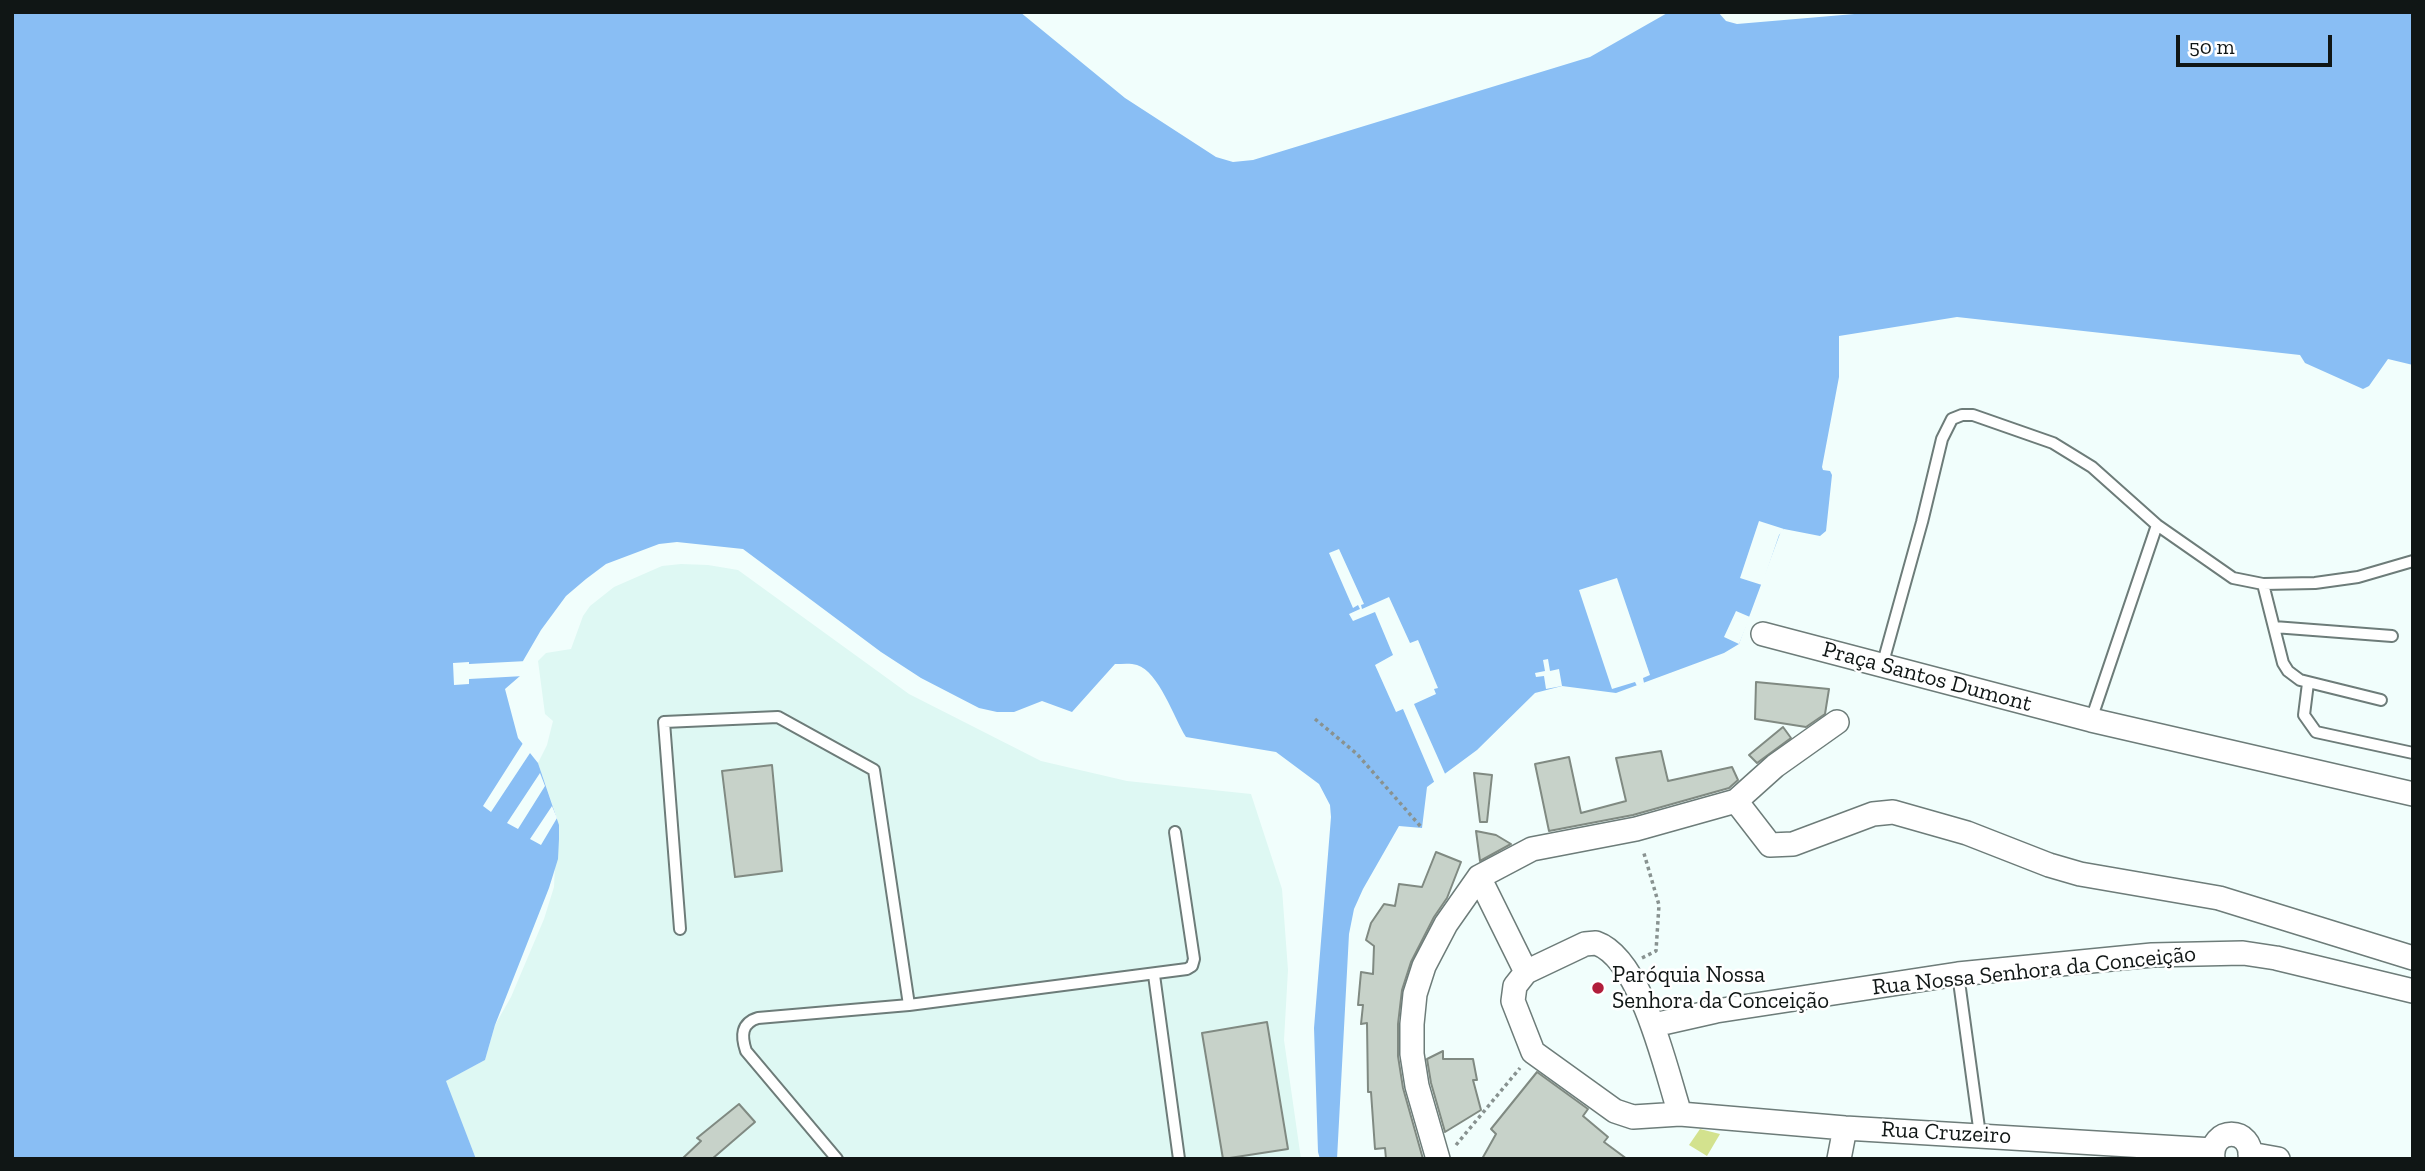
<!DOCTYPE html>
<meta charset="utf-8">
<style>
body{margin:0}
#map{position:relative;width:2425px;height:1171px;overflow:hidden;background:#f1fefc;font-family:"Zilla Slab",serif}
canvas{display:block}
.frame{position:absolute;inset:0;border:14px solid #101615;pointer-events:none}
.scale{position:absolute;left:2176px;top:35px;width:156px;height:32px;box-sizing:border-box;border:4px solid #101615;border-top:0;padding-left:9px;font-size:21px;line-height:24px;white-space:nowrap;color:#101615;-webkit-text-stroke:5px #fff;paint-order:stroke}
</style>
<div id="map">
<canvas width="2425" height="1171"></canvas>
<div class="frame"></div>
<div class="scale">50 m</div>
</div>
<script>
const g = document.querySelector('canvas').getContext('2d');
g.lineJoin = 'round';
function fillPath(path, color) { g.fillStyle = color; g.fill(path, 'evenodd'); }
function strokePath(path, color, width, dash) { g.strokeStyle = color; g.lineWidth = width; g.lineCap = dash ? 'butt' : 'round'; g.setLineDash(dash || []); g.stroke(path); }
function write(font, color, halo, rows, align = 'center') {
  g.font = font + ' "Zilla Slab",serif'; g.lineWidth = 5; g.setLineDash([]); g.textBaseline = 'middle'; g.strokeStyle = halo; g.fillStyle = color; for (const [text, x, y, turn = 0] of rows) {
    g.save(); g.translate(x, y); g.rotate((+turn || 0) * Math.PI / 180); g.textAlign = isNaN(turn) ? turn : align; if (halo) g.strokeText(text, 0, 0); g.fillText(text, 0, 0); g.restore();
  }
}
fillPath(new Path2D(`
 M681,564L708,565L738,570L909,694L1041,761L1127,781L1251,794L1282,889L1288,970L1284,1040L1301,1159H476L445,1081L485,1060L495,1025L511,997L544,919L554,887L557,818L538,763L547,745L553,721L545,714L538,661L546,653L571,649L583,616L590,606L614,587L662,566Z`), '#def8f3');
fillPath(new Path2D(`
 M1700,1129L1720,1134L1707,1156L1689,1145Z`), '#d3e28e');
fillPath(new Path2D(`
 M12,12H1020L1125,98L1216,157L1233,162L1253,160L1590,57L1669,12H1718L1726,21L1737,24L1878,12H2413V365L2388,359L2369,386L2363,389L2305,363L2300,355L1957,317L1839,336V377L1822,467L1823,470L1830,471L1832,475L1826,531L1820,536L1784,529L1781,531L1739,644L1724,653L1616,693L1562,686L1535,693L1477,750L1427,787L1422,828L1399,826L1363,889L1354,909L1349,934L1337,1159H1320L1318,1152L1314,1028L1331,817L1330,805L1319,784L1276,752L1186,737C1174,718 1159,672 1137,665C1131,663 1122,664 1115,664L1072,712L1042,701L1014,712H997L979,708L921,678L881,652L743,549L677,542L659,544L606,564L586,579L566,596L541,630L523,661L520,676L505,689L518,738L538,763L559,825V839L558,859L549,888L495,1025L485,1060L446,1081L476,1159H12Z`), '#89bef4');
fillPath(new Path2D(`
 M1759,521L1784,529L1779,535L1762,585L1740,578Z
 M1339,549L1364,604L1361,605L1362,609L1389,597L1410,643L1418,640L1438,688L1434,689L1436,694L1414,704L1446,776L1435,784L1403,709L1396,712L1375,665L1393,655L1375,612L1353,621L1349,614L1360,609L1358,605L1353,608L1329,553Z
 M1617,578L1650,675L1643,678L1644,683L1637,686L1635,682L1612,689L1579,590Z
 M1736,611L1750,617L1739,644L1724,637Z
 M1548,659L1550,671L1559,669L1562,686L1546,689L1544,676L1536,677L1535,673L1545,671L1543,660Z
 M527,661L524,676L469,679V684L454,685L453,663L469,662V664Z
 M525,740L532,750L491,812L483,806Z
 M540,773L545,786L518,829L507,823Z
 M552,806L557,818L541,845L530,839Z`), '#f1fefc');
const building = new Path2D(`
 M1756,682L1829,689L1825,714L1806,727L1755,719Z
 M1783,727L1791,738L1757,763L1749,755Z
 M1661,751L1668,781L1732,767L1738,780L1729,788L1633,815L1549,831L1535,764L1569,757L1581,813L1626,801L1616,758Z
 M772,765L782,871L735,877L722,771Z
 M1474,773L1492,775L1487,822H1480Z
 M1476,831L1496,835L1511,844L1480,861Z
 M1436,852L1461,862L1447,898L1434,917L1411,962L1402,990L1398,1024V1056L1403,1088L1423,1159H1386L1385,1148L1375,1149L1371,1092H1368L1367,1023L1361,1024L1363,1005H1358L1361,972L1373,974L1374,946L1366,940L1371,923L1384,904L1395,906L1399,884L1422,887Z
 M1267,1022L1288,1149L1223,1159L1202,1033Z
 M1443,1051V1059H1473L1477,1080H1473L1481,1110L1445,1132L1431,1083L1427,1059Z
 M1537,1072L1588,1109L1583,1116L1608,1137L1604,1142L1627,1159H1482L1496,1134L1491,1129Z
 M739,1104L755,1122L712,1159H682L701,1141L697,1138Z`);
fillPath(building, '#c7d2c9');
strokePath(building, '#808a82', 2);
const lane = new Path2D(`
 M2263,584L2283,663L2288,671L2300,680L2381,700
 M2274,627L2392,636
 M1882,666L1922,522L1942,439L1952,419L1962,415H1973L2053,443L2092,467L2157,525L2233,578L2263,584L2315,583L2358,577L2413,561
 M2308,683L2304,715L2316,732L2413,753
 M2091,720L2157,525
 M680,929L664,722L778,717L874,770L909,1005
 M1958,974L1980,1135
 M1154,975L1179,1159
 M837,1159L746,1051C741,1036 741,1023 758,1018L909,1005L1187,969L1192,966L1194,959L1175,832`);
const street = new Path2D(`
 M1763,634L2091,720L2413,794
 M1736,801L1770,845L1793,844L1873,814L1893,812L1967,833L2049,865L2080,874L2219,898L2413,958
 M1479,877L1526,972
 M1596,943C1642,959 1666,1071 1680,1114L1633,1117L1615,1111L1533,1052L1513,1001L1515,986L1526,972L1585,944Z
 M1654,1025L1716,1011L1958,974L2152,955L2243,953L2276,958L2413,991
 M1680,1114L1845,1128L2213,1150
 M2250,1154L2278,1159
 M1438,1159L1417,1086L1412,1054V1024L1415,994L1424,966L1446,924L1479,877L1532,849L1636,829L1736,801L1775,766L1837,722
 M1839,1159L1845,1128
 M2213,1159C2209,1126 2254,1126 2250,1159`);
strokePath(lane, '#6d7c79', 14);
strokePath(street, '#6d7c79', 26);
strokePath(new Path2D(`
 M1315,719L1357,754L1422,828
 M1642,958L1656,951L1659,905L1643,850
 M1456,1145L1520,1068`), '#889290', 3.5, [3.5, 3.5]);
strokePath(lane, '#fff', 10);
strokePath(street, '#fff', 23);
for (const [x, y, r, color] of [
 [1598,988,7,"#b11e3b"]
]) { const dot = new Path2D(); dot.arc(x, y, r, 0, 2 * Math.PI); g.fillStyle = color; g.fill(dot); strokePath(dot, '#fff', 2.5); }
write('23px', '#101615', '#fff', [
 ["Praça Santos Dumont",1927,677,15],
 ["Rua Nossa Senhora da Conceição",2034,971,-6],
 ["Rua Cruzeiro",1946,1133,3]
]);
write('23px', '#101615', '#fff', [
 ["Paróquia Nossa",1612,975],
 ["Senhora da Conceição",1612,1001]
], 'left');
</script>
